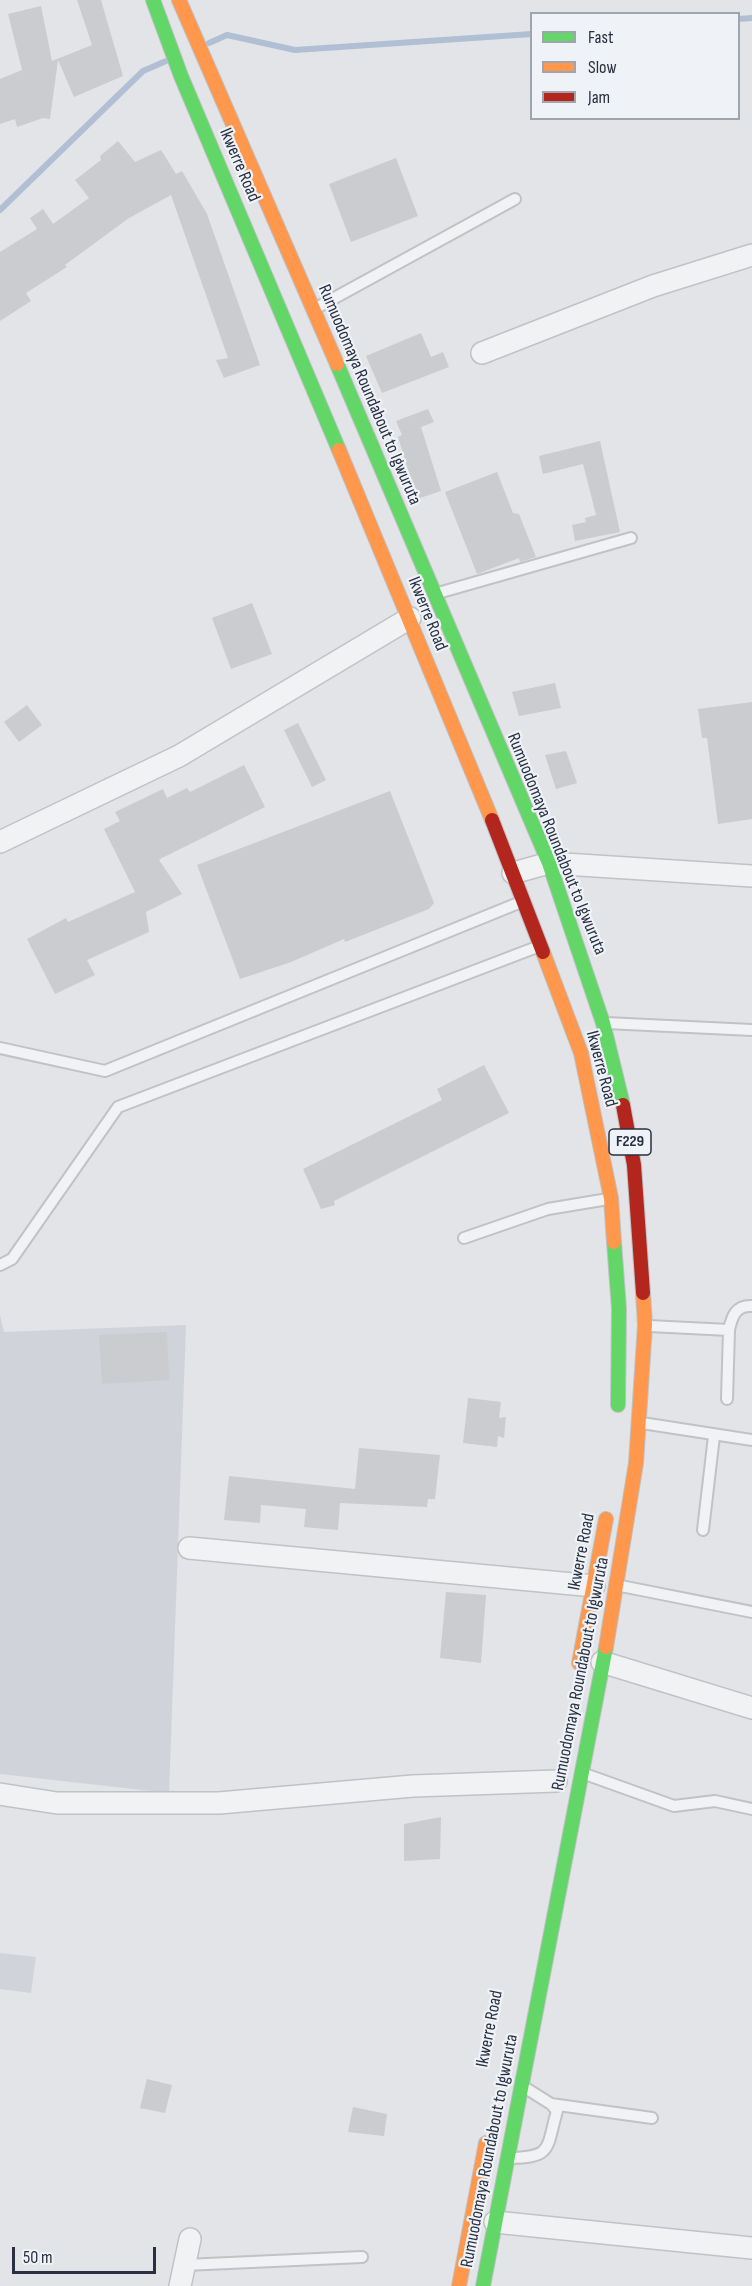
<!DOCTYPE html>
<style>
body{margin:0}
#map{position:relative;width:752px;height:2286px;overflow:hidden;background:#e2e4e7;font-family:"Sofia Sans Condensed",sans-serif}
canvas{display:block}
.legend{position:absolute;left:530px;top:12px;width:210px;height:108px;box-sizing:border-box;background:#eff2f7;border:2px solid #9fa4ae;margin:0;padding:8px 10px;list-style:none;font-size:18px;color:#283041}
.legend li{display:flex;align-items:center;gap:12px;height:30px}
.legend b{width:30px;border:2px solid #9fa4ae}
.scale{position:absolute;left:12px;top:2247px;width:144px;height:27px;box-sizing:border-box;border:3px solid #283041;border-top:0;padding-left:8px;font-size:18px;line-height:21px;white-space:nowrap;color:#283041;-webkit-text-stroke:4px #eff2f7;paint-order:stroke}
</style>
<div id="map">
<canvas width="752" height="2286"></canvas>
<ul class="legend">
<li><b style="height:8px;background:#63d668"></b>Fast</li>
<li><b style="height:8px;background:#ff974d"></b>Slow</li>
<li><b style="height:8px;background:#b3261e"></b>Jam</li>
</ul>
<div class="scale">50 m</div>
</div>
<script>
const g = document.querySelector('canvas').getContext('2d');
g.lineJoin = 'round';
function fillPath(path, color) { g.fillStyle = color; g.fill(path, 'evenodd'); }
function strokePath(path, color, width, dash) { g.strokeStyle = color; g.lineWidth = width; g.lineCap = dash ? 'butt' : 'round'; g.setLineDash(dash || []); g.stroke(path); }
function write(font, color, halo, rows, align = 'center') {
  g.font = font + ' "Sofia Sans Condensed",sans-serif'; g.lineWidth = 4.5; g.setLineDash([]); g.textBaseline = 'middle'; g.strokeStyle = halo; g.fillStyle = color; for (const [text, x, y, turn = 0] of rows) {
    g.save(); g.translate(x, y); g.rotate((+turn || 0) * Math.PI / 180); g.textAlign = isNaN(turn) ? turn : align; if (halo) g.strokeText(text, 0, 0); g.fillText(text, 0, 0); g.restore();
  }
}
fillPath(new Path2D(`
 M0,1315L4,1332L186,1325L169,1793L0,1774Z
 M0,1953L36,1957L31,1993L0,1989Z`), '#d0d3da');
strokePath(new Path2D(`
 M738,19L752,18
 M209,43L227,35L295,50L532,34
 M0,210L143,71L166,61`), '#b0bfd3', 6);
fillPath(new Path2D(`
 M77,0H101L123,76L74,97L58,60L50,119L43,118L17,127L15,119L0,124V79L22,70L8,14L41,6L52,61L92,45Z
 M118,141L135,162L161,150L176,174L182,171L207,214L260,365L224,378L216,360L228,358L171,195L129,218L65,265L67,267L26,293L31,301L0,321V252L37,229L30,218L43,209L53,224L89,198L75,180L101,160L100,156Z
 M396,158L418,216L351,242L329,184Z
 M421,333L431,357L443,352L449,367L382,393L366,356Z
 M428,409L434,422L421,427L441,491L417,499L398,437L402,435L396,421Z
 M600,441L620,532L575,541L572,525L586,522L585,518L596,515L583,464L543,474L539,456Z
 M497,472L513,513L519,514L536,557L520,562L519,558L477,574L445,492Z
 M252,603L272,654L231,669L212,618Z
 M555,683L561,708L519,716L512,692Z
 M752,702V819L718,824L707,738H702L698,709Z
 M27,705L42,725L19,742L4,722Z
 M298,723L326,780L312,787L284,730Z
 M566,751L577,783L556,789L545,755Z
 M244,765L265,807L162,858L159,860L182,894L146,912L149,932L87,960L95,975L55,994L27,939L66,918L68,922L135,892L104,829L120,821L115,812L163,789L167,798L187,788L190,792Z
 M390,791L434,903L429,909L345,942L344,939L291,962L240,979L197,865Z
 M484,1065L509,1113L334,1201L335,1205L321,1209L303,1169L442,1100L437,1089Z
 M167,1332L169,1380L102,1384L99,1335Z
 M468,1398L501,1402L499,1418L506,1417L504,1438L498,1436L497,1447L463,1443Z
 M359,1448L440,1455L435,1499H428L427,1507L340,1503L338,1530L304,1527L306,1509L261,1505L260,1523L224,1520L229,1476L355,1489Z
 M446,1592L486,1595L481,1663L440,1658Z
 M441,1817L440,1859L404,1861V1824Z
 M147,2079L172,2085L165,2113L140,2108Z
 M353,2107L387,2114L384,2136L348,2132Z`), '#cacccf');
const lane = new Path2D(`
 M318,307L515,199
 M438,593L631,538
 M606,1023L752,1030
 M0,1048L105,1071L521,902
 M464,1238L548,1209L608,1199
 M0,1265L12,1259L118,1107L537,947
 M649,1326L729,1330C732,1316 736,1305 752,1306
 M727,1399L729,1330
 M642,1423L752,1440
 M703,1530L714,1436
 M621,1586L752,1612
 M585,1774L674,1806L715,1801L752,1809
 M551,2104L652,2118
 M510,2158C553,2157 546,2149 557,2111L551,2104L524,2087
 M185,2265L362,2257`);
const street = new Path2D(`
 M482,353L653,286L752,255
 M0,842L179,756L410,618
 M513,873L549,863L752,876
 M189,1548L594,1586
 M602,1662L752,1708
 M0,1794L57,1803H219L413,1786L556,1781
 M495,2222L752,2248
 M180,2286L190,2239`);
const fast = new Path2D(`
 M153,0L181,76L339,450
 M337,364L549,863L603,1023L623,1105
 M614,1242L619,1309L618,1405
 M483,2286L606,1647`);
const slow = new Path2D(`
 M179,0L337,364
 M339,450L492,820
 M543,952L581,1053L611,1198L614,1242
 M606,1647L636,1463L645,1325L643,1293
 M579,1663L606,1519
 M459,2286L486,2143`);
const jam = new Path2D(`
 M492,820L543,952
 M623,1105L634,1165L643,1293`);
strokePath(lane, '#c0c2c5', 14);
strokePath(street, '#c0c2c5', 24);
strokePath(fast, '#bec1c5', 16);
strokePath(slow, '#bec1c5', 16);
strokePath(jam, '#bec1c5', 16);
strokePath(lane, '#f1f2f4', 10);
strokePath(street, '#f1f2f4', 21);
strokePath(fast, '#63d668', 14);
strokePath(slow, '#ff974d', 14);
strokePath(jam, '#b3261e', 14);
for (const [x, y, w] of [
 [630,1142,42]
]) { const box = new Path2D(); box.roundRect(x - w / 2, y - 13, w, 26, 4.5); g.fillStyle = '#eff2f7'; g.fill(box); strokePath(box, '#283041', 1.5); }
write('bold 16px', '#283041', null, [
 ["F229",630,1142]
]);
write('18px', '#283041', '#eff2f7', [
 ["Ikwerre Road",239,165,67],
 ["Rumuodomaya Roundabout to Igwuruta",369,395,67],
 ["Ikwerre Road",427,614,68],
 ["Rumuodomaya Roundabout to Igwuruta",556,844,68],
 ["Ikwerre Road",601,1069,75],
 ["Ikwerre Road",582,1552,-79],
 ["Rumuodomaya Roundabout to Igwuruta",581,1674,-79],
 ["Ikwerre Road",490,2029,-79],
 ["Rumuodomaya Roundabout to Igwuruta",490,2151,-79]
]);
</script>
